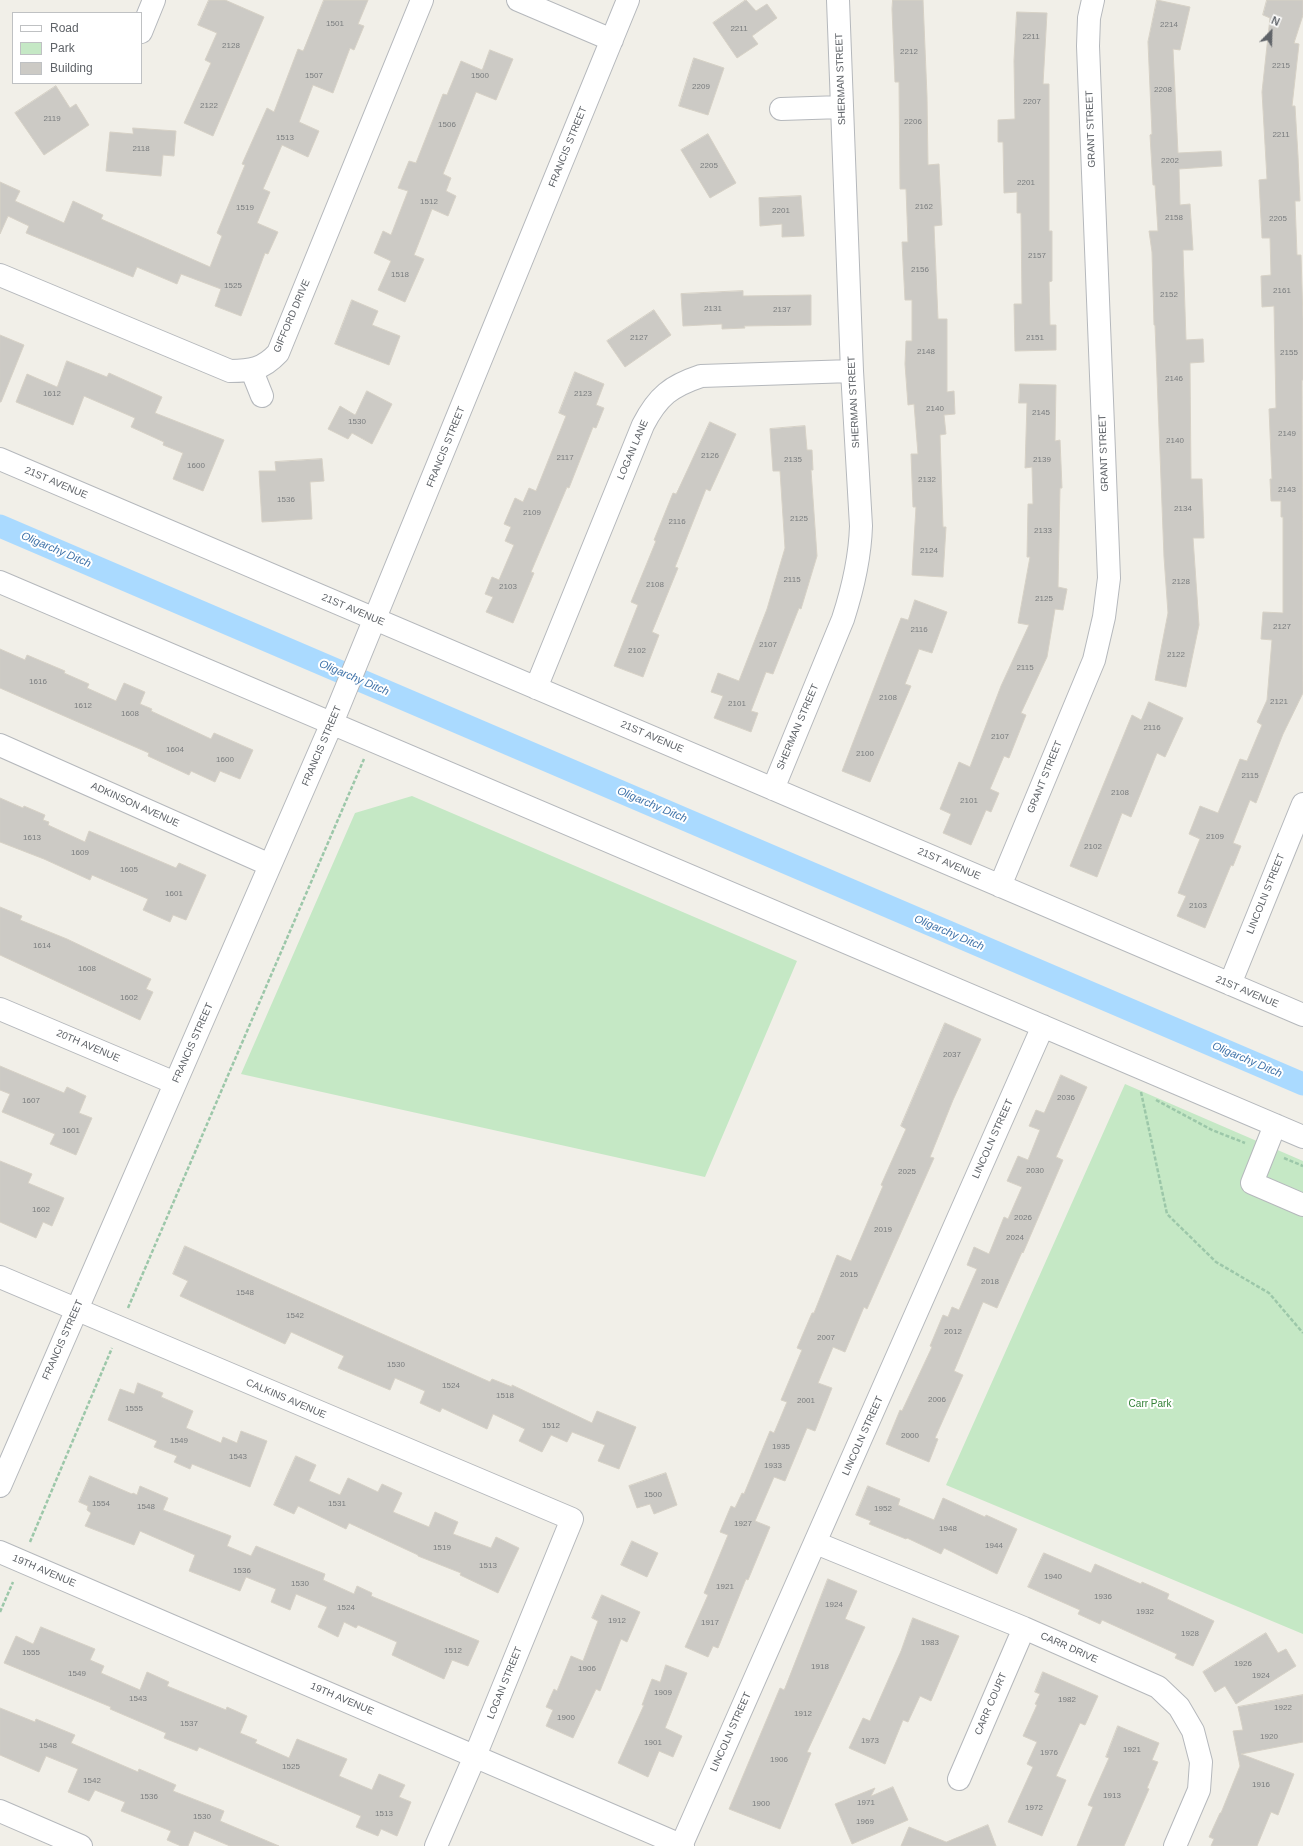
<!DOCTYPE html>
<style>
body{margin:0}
#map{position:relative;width:1303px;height:1846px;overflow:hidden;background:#f1efe8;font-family:Arial,sans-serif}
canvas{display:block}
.legend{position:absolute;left:12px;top:12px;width:130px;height:72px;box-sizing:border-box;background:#fff;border:1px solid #bfc1c3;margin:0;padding:5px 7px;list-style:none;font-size:12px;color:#5f6368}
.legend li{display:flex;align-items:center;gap:8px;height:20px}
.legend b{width:20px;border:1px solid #bfc1c3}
.north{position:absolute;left:1251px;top:12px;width:40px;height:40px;-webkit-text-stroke:3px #fff;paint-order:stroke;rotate:23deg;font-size:11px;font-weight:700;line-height:16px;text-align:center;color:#5f6368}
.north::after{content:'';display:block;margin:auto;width:14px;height:18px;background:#5f6368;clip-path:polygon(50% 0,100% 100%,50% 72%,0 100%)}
</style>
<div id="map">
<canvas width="1303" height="1846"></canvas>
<ul class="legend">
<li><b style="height:5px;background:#fff"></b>Road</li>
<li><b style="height:11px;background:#c5e8c5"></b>Park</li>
<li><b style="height:11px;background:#cccac5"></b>Building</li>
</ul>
<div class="north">N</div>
</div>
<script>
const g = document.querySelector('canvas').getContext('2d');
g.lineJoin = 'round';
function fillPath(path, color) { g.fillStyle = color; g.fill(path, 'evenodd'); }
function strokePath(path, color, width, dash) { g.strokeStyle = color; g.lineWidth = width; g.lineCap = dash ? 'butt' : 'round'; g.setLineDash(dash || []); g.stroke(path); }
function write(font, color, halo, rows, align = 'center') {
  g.font = font + ' Arial,sans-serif'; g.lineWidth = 4; g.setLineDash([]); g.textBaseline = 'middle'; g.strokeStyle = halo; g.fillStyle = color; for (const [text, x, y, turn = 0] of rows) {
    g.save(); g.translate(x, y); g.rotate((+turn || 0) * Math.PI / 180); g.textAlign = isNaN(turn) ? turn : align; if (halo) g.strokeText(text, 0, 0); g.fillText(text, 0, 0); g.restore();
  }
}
fillPath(new Path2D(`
 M412,796L797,961L705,1177L241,1074L355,813Z
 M1125,1084L1303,1161V1634L946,1485Z`), '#c5e8c5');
strokePath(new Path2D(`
 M0,526L1303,1084`), '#aadaff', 23);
const building = new Path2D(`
 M209,0H225L264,17L213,136L184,123L211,63L205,60L217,33L198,25Z
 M324,0H368L358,24L364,26L354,50L350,48L333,93L313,85L299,122L319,131L308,157L282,145L263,189L270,192L257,223L278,232L268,254L265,253L241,316L215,306L221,289L181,274L177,284L137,267L133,277L26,233L29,226L8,216L0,234V182L20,191L15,201L64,223L73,201L103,215L101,219L210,267L222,236L217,233L245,165L242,164L267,108L274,112L298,49L303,51Z
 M746,0L756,11L767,4L777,18L752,36L758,44L737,58L713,23Z
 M893,0H923L927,96L928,165L939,164L942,225L934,226L938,319H947V392L954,391L955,414L944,415L946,434L940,435L943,527H946L943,577L912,575L916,507H913L911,454H918L914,404L908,405L905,364L906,341H912V300H905L902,242H908L906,189H900L899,82H895L892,9Z
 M1157,0L1190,7L1180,50L1173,49L1178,153L1221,151L1222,166L1179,169L1180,205L1190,204L1193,250H1183L1186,340L1203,339L1204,362L1190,363L1191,479H1202L1204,538H1193L1199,625L1186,687L1155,680L1168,613L1164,557L1155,325H1154L1152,252L1149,231H1158L1155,185H1153L1150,135L1152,134L1148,42Z
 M1267,0H1303V15L1294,43L1299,44L1292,106H1295L1298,156L1300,201H1295L1297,255H1301L1303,319V380H1302L1303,693L1283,734L1256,803L1250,800L1233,843L1241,846L1233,866L1231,865L1205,928L1177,916L1186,896L1178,893L1200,839L1189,834L1200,806L1218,813L1240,759L1247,761L1262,725L1257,722L1267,700L1272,640L1261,639L1263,612L1283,613V517H1281V501H1271L1270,479H1272L1269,409L1276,408L1274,306L1262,307L1261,276L1271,275L1270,238H1262L1259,180L1267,179L1262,92L1270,18L1263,15Z
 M1017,12L1047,13L1043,84H1049V231H1052V281L1049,282L1050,325H1056V350L1015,351L1014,304H1022L1021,213H1017V192L1004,193L1003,142H998V120L1015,119L1014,61Z
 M490,50L513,59L496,100L476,92L443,174L451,178L446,191L456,196L448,216L432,209L414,255L424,259L405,302L378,290L391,261L374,253L383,231L391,235L408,191L398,188L409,161L416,163L443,94L447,95L461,61L482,70Z
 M694,58L724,68L708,115L679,106Z
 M56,86L70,108L76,104L89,125L44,155L15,113Z
 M133,128L176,131L174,156L163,155L161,176L106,171L110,132L133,134Z
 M708,134L736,183L710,198L681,150Z
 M801,196L804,236L782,237V224L760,226L759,198Z
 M743,291V296L811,295V325L744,326L745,328L722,329V324L683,326L681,294Z
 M352,300L378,311L372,325L400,336L389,365L335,344Z
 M654,310L671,335L625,367L607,341Z
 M0,335L24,345L1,402H0Z
 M67,361L107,377L109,373L162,397L155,413L224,440L203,491L173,479L183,453L163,445L164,442L131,427L135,418L84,396L73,425L16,402L27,374L57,387Z
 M575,372L604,384L596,405L604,408L596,428L593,427L569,488L567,487L531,572L534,573L513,623L486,612L493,597L485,594L492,577L499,580L514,545L505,541L511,527L504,524L515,498L523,502L529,488L536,491L566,416L559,413Z
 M1020,384L1056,385L1055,441L1060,440L1062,488H1060L1058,587L1067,589L1063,610L1055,609L1047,657L1021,713L1026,715L1009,758L1004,756L990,789L999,793L991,812L986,810L971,845L943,833L951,814L940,809L959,762L970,767L1001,686L1029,625L1018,623L1030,557H1027L1028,504H1033L1032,467L1025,468L1027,403H1019Z
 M367,391L392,404L372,444L352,433L348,439L328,429L340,406L355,415Z
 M710,422L736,434L710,491L706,489L675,567L678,568L652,632L659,635L643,677L614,666L638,605L631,602L656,541L654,540L673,493L676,494Z
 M805,426L807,450H812L813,470H811L817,556L801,609L799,608L773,674L766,672L751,711L758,713L751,732L714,718L723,696L711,692L718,673L739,681L767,609L785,548L780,471H773L770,429Z
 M322,459L324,481L310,482L312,519L262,522L259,471H276L275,462Z
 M915,600L947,612L932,653L919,649L905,684L911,686L870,782L842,771L901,618L908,620Z
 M0,649L25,660L27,655L65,671L64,673L89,684L87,688L116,701L124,683L145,692L140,704L152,709L151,711L211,739L214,733L253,750L240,779L220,771L215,782L191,771L189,775L148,756L149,753L0,688Z
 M1149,702L1183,718L1165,757L1157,753L1131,817L1122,813L1097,877L1070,866L1132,715L1141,720Z
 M0,798L23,808L24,806L45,815L43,820L49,822L48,825L85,842L89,831L176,868L179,863L206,875L186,920L173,915L170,922L143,910L148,899L92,875L90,880L44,859L0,842Z
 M0,907L22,916L20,920L67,939L151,979L146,989L153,992L140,1020L0,955Z
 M945,1023L981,1039L953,1100L930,1157L934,1158L867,1309L864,1307L845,1352L833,1347L818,1383L832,1388L815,1431L807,1428L785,1481L774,1477L755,1521L770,1527L748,1580L746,1579L718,1648L713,1646L708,1657L685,1647L708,1595L704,1593L728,1535L720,1532L731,1506L735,1508L742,1493L744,1494L770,1431L774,1433L787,1402L781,1400L802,1350L797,1348L812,1313H814L837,1255L851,1261L883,1186L881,1185L906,1129L901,1126Z
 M0,1066L64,1093L67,1087L86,1096L79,1113L92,1118L76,1155L50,1144L55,1134L2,1112L10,1094L0,1090Z
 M1061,1075L1087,1087L1056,1157L1063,1160L1023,1253L1022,1252L997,1308L983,1302L954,1371L963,1375L935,1438L938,1439L929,1462L886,1444L900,1410L902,1411L932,1347L930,1346L943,1315L948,1317L952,1307L959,1310L977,1269L967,1265L974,1247L989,1254L1004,1217L1008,1219L1022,1187L1007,1181L1018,1156L1028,1160L1040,1130L1029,1126L1036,1110L1044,1113Z
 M0,1161L32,1174L28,1183L64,1198L52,1226L43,1222L36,1238L0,1222Z
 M185,1246L490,1382L492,1379L512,1387V1385L592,1423L597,1411L636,1427L619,1469L598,1461L605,1445L572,1432L567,1442L551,1435L542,1452L519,1441L525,1429L493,1414L487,1429L442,1408L440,1412L420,1403L425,1391L395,1378L390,1390L338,1368L344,1356L291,1332L285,1344L180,1296L188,1281L173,1274Z
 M138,1383L163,1393L161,1397L193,1411L186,1428L221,1443L223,1437L237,1443L241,1431L267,1441L250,1487L192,1464L190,1469L174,1462L177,1456L154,1447L157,1441L108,1420L120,1389L134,1394Z
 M296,1456L316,1465L309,1481L340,1495L348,1478L378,1492L382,1484L402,1493L393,1512L429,1527L435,1512L458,1522L453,1534L491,1548L496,1537L519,1548L498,1593L460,1575L461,1573L418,1556V1555L349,1523L346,1529L298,1506L294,1514L274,1505Z
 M666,1473L677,1505L654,1514L650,1504L637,1508L629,1486Z
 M90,1476L132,1494L133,1493L137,1495L140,1486L168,1498L163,1510L231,1536L227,1546L251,1556L256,1546L325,1574L323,1580L354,1594L357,1586L372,1593L371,1596L479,1641L468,1666L452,1660L444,1679L392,1655L397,1642L358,1625L356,1628L344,1622L338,1637L318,1627L327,1607L296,1594L290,1610L271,1602L276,1589L246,1577L240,1591L189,1571L195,1555L140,1531L134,1545L85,1526L91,1513L87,1510L88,1506L79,1502Z
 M868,1486L900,1499L898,1505L934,1520L943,1498L985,1517L986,1515L1017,1529L997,1574L944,1548L941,1554L907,1538L906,1539L869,1524L871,1521L856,1515Z
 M632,1541L658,1553L647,1577L621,1565Z
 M1044,1553L1091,1573L1095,1564L1141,1584L1142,1582L1169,1594L1167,1599L1214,1621L1193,1666L1175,1658L1177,1654L1102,1620L1100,1624L1078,1614L1080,1610L1028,1587Z
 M828,1579L857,1591L845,1619L865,1627L807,1752L811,1753L780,1829L729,1809L780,1688L784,1690Z
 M602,1595L640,1612L627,1642L621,1639L600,1691L596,1689L573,1738L546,1726L553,1710L546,1707L554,1689L557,1691L571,1656L583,1661L598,1621L592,1618Z
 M913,1618L959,1636L931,1701L920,1696L908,1722L903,1720L885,1764L849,1748L863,1718L870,1721L901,1651Z
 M41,1627L95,1649L90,1660L104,1666L101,1673L140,1690L147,1672L169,1682L167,1686L226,1710L227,1707L247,1716L240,1733L257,1740L255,1743L289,1758L297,1739L347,1759L339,1776L372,1790L379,1774L405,1785L399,1797L411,1802L397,1836L381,1829L378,1836L356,1827L361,1816L199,1747L197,1751L164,1738L166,1733L110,1709L111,1707L4,1663L16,1636L33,1644Z
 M1266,1633L1278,1653L1286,1649L1296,1666L1236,1704L1225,1686L1215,1692L1203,1672Z
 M666,1665L687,1673L665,1728L682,1736L673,1757L659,1751L648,1777L618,1763L644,1705H642L652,1679L660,1682Z
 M1043,1672L1098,1696L1085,1725L1080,1723L1056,1776L1066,1780L1042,1836L1008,1822L1033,1767L1027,1764L1037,1742L1023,1736L1037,1705L1035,1704L1040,1694L1035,1692Z
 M1303,1695V1742L1241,1754L1294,1774L1278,1815L1271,1812L1257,1846H1211L1214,1839L1209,1837L1220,1813H1221L1240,1766L1233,1731L1243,1730L1238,1707Z
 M0,1708L35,1722L36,1719L75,1735L71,1743L138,1772L139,1769L176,1785L173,1791L224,1811L220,1821L279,1846H230L194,1831L188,1846H181L167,1840L171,1831L121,1811L125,1802L95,1790L89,1801L68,1792L78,1769L46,1756L39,1772L0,1755Z
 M1118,1726L1159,1743L1152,1760L1158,1762L1147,1788L1149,1789L1124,1846H1077L1093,1807L1088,1805L1109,1758L1106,1757Z
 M893,1787L908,1820L852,1844L835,1804L875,1788L871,1796Z
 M988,1825L996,1846H901L909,1827L946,1842Z`);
fillPath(building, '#cccac5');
strokePath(building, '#d6d1c6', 1);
const minor = new Path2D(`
 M518,0L612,40
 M141,32L154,0
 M781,109L842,107
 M0,275L230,371C251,371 263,369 278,353L422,0
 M252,371L262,396
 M0,459L1303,1015
 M0,582L1303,1137
 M536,688L643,425C658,396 671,386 701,376L852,371
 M0,745L270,865
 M773,789L843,619C853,588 860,559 861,526L852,371L838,0
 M1000,886L1094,660L1104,617L1109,578L1088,46L1089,18L1093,0
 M1230,984L1303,804
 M0,1009L175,1083
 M1275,1125L1252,1183L1303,1205
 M0,1277L572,1519L475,1756L436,1846
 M0,1486L332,723L628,0
 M816,1543L1024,1628L1158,1687L1179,1707L1193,1731L1201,1762L1199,1790L1175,1846
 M0,1552L683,1846
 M959,1779L1024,1628
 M0,1811L81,1846
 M681,1846L1043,1026`);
strokePath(minor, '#b5b8bc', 24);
strokePath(new Path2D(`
 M1141,1092L1167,1214L1216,1262L1269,1293L1303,1333
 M1156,1100L1212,1130L1245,1143
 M1284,1158L1303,1166
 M128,1308L364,759
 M30,1542L112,1348
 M0,1612L13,1582`), '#9cc7a9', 2.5, [4, 2]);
strokePath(minor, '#fff', 22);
write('8px', '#7a7d7f', null, [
 ["1501",335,24],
 ["2214",1169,25],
 ["2211",739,29],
 ["2211",1031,37],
 ["2128",231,46],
 ["2212",909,52],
 ["2215",1281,66],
 ["1507",314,76],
 ["1500",480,76],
 ["2209",701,87],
 ["2208",1163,90],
 ["2207",1032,102],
 ["2122",209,106],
 ["2119",52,119],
 ["2206",913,122],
 ["1506",447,125],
 ["2211",1281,135],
 ["1513",285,138],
 ["2118",141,149],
 ["2202",1170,161],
 ["2205",709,166],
 ["2201",1026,183],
 ["1512",429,202],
 ["2162",924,207],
 ["1519",245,208],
 ["2201",781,211],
 ["2158",1174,218],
 ["2205",1278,219],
 ["2157",1037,256],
 ["2156",920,270],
 ["1518",400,275],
 ["1525",233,286],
 ["2161",1282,291],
 ["2152",1169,295],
 ["2131",713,309],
 ["2137",782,310],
 ["2127",639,338],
 ["2151",1035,338],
 ["2148",926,352],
 ["2155",1289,353],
 ["2146",1174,379],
 ["1612",52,394],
 ["2123",583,394],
 ["2140",935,409],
 ["2145",1041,413],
 ["1530",357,422],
 ["2149",1287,434],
 ["2140",1175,441],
 ["2126",710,456],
 ["2117",565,458],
 ["2135",793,460],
 ["2139",1042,460],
 ["1600",196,466],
 ["2132",927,480],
 ["2143",1287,490],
 ["1536",286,500],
 ["2134",1183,509],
 ["2109",532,513],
 ["2125",799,519],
 ["2116",677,522],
 ["2133",1043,531],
 ["2124",929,551],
 ["2115",792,580],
 ["2128",1181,582],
 ["2108",655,585],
 ["2103",508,587],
 ["2125",1044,599],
 ["2127",1282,627],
 ["2116",919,630],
 ["2107",768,645],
 ["2102",637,651],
 ["2122",1176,655],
 ["2115",1025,668],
 ["1616",38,682],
 ["2108",888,698],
 ["2121",1279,702],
 ["2101",737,704],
 ["1612",83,706],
 ["1608",130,714],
 ["2116",1152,728],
 ["2107",1000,737],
 ["1604",175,750],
 ["2100",865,754],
 ["1600",225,760],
 ["2115",1250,776],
 ["2108",1120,793],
 ["2101",969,801],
 ["2109",1215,837],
 ["1613",32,838],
 ["2102",1093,847],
 ["1609",80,853],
 ["1605",129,870],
 ["1601",174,894],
 ["2103",1198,906],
 ["1614",42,946],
 ["1608",87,969],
 ["1602",129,998],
 ["2037",952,1055],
 ["2036",1066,1098],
 ["1607",31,1101],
 ["1601",71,1131],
 ["2030",1035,1171],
 ["2025",907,1172],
 ["1602",41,1210],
 ["2026",1023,1218],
 ["2019",883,1230],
 ["2024",1015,1238],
 ["2015",849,1275],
 ["2018",990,1282],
 ["1548",245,1293],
 ["1542",295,1316],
 ["2012",953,1332],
 ["2007",826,1338],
 ["1530",396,1365],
 ["1524",451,1386],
 ["1518",505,1396],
 ["2006",937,1400],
 ["2001",806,1401],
 ["1555",134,1409],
 ["1512",551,1426],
 ["2000",910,1436],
 ["1549",179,1441],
 ["1935",781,1447],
 ["1543",238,1457],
 ["1933",773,1466],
 ["1500",653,1495],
 ["1554",101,1504],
 ["1531",337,1504],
 ["1548",146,1507],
 ["1952",883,1509],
 ["1927",743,1524],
 ["1948",948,1529],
 ["1944",994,1546],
 ["1519",442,1548],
 ["1513",488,1566],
 ["1536",242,1571],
 ["1940",1053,1577],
 ["1530",300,1584],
 ["1921",725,1587],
 ["1936",1103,1597],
 ["1924",834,1605],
 ["1524",346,1608],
 ["1932",1145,1612],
 ["1912",617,1621],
 ["1917",710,1623],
 ["1928",1190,1634],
 ["1983",930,1643],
 ["1512",453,1651],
 ["1555",31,1653],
 ["1926",1243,1664],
 ["1918",820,1667],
 ["1906",587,1669],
 ["1549",77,1674],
 ["1924",1261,1676],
 ["1909",663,1693],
 ["1543",138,1699],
 ["1982",1067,1700],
 ["1922",1283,1708],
 ["1912",803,1714],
 ["1900",566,1718],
 ["1537",189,1724],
 ["1920",1269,1737],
 ["1973",870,1741],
 ["1901",653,1743],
 ["1548",48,1746],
 ["1921",1132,1750],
 ["1976",1049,1753],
 ["1906",779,1760],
 ["1525",291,1767],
 ["1542",92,1781],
 ["1916",1261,1785],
 ["1913",1112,1796],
 ["1536",149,1797],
 ["1971",866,1803],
 ["1900",761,1804],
 ["1972",1034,1808],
 ["1513",384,1814],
 ["1530",202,1817],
 ["1969",865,1822]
]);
write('10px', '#5f6368', '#fff', [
 ["SHERMAN STREET",841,79,-92],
 ["GRANT STREET",1091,129,-92],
 ["FRANCIS STREET",568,147,-68],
 ["GIFFORD DRIVE",292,316,-67],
 ["SHERMAN STREET",854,402,-93],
 ["FRANCIS STREET",446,447,-68],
 ["LOGAN LANE",633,450,-67],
 ["GRANT STREET",1104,453,-92],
 ["21ST AVENUE",56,483,23],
 ["21ST AVENUE",353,610,23],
 ["SHERMAN STREET",798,727,-67],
 ["21ST AVENUE",652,737,23],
 ["FRANCIS STREET",322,746,-67],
 ["GRANT STREET",1045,777,-68],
 ["ADKINSON AVENUE",135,805,24],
 ["21ST AVENUE",949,864,23],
 ["LINCOLN STREET",1266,894,-68],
 ["21ST AVENUE",1247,992,23],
 ["FRANCIS STREET",193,1043,-66],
 ["20TH AVENUE",88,1046,23],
 ["LINCOLN STREET",993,1139,-66],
 ["FRANCIS STREET",63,1340,-66],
 ["CALKINS AVENUE",286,1399,23],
 ["LINCOLN STREET",863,1436,-66],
 ["19TH AVENUE",44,1571,23],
 ["CARR DRIVE",1069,1648,24],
 ["LOGAN STREET",505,1683,-68],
 ["19TH AVENUE",342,1699,23],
 ["CARR COURT",991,1704,-67],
 ["LINCOLN STREET",731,1732,-66]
]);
write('10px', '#348238', '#fff', [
 ["Carr Park",1150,1404]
]);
write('italic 11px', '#4174aa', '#fff', [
 ["Oligarchy Ditch",56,550,23],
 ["Oligarchy Ditch",354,678,23],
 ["Oligarchy Ditch",652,805,23],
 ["Oligarchy Ditch",949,933,23],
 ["Oligarchy Ditch",1247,1060,23]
]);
</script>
